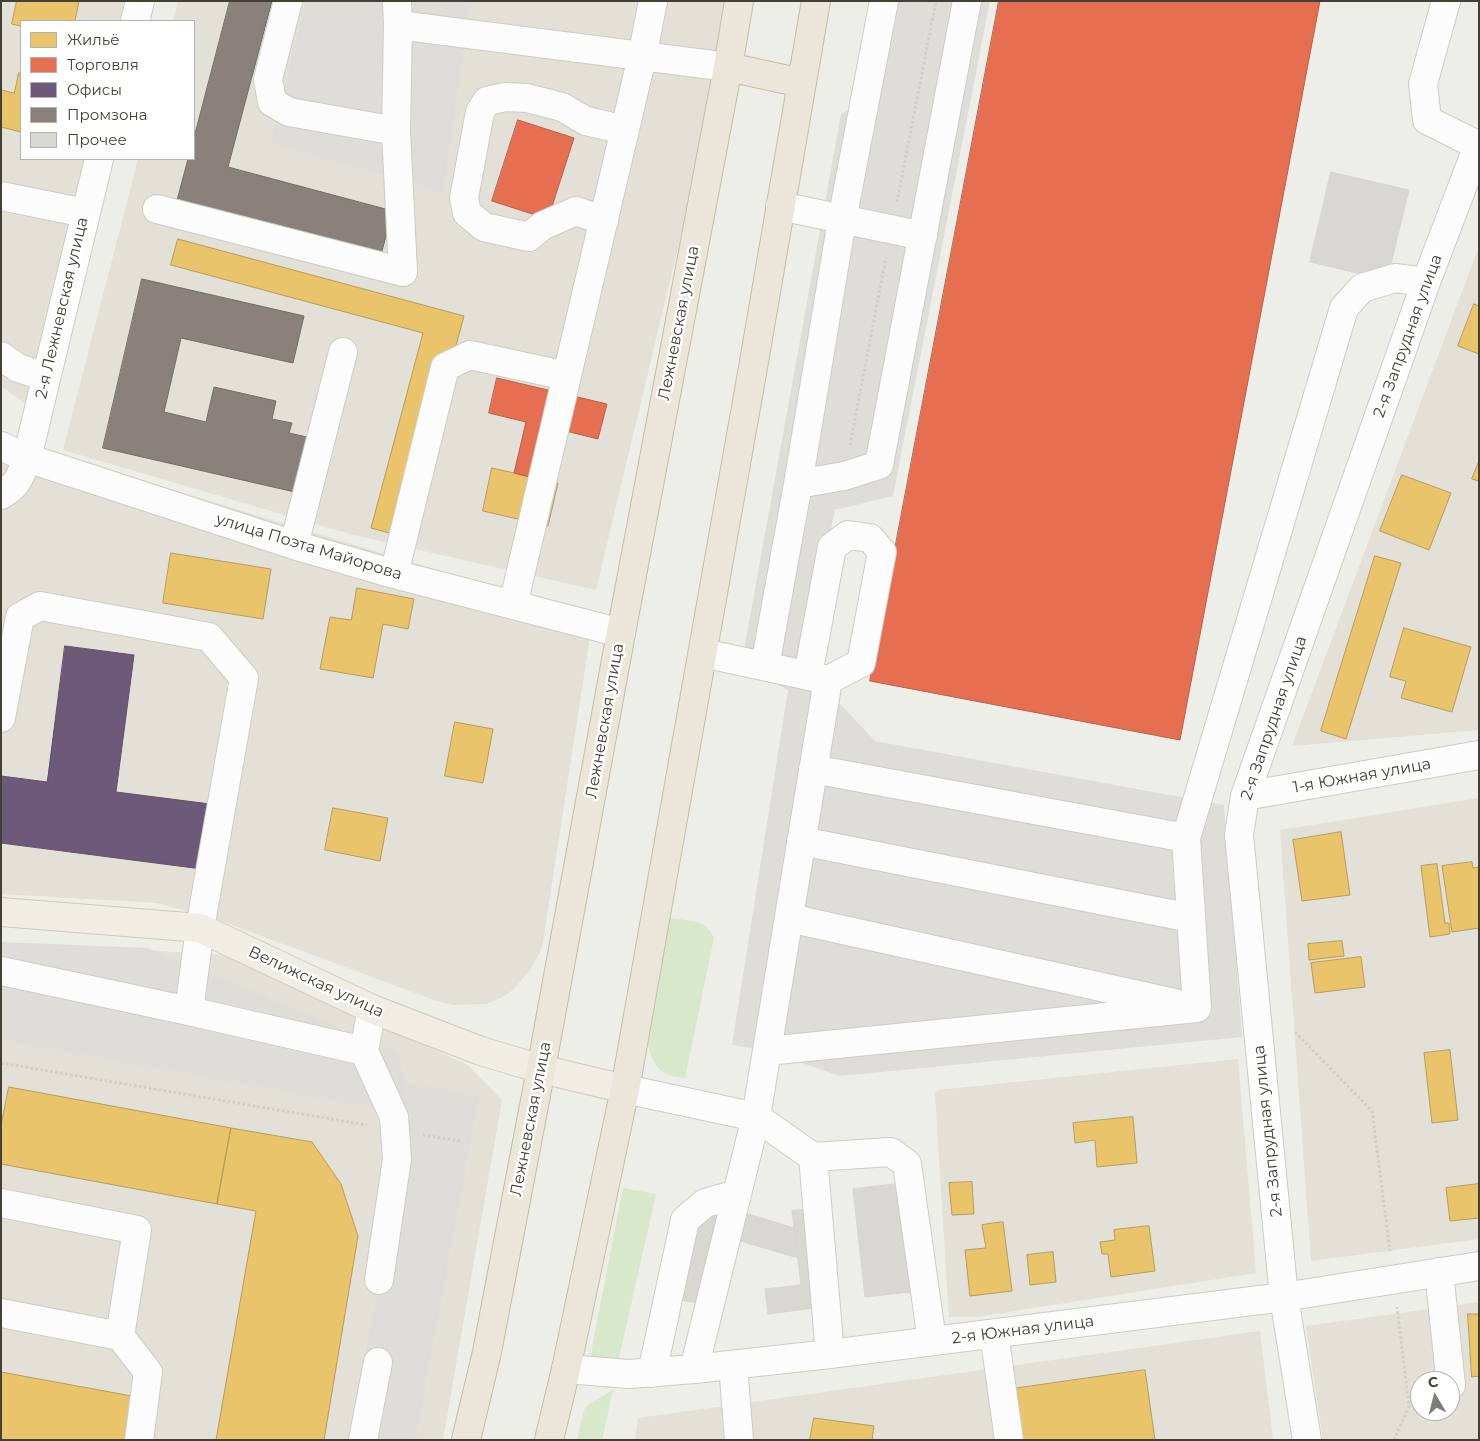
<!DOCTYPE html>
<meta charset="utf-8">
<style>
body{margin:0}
#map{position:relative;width:1480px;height:1441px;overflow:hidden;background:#eeeee9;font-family:Montserrat,sans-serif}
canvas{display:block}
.frame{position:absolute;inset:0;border:2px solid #444036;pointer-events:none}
.legend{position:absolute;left:20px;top:20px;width:175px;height:140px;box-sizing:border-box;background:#fff;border:1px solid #b4b3af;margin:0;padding:6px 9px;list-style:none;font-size:15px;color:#444036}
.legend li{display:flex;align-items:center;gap:10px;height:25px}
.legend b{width:25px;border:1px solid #b4b3af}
.north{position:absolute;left:1410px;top:1371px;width:50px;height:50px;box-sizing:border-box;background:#fff;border:1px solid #b4b3af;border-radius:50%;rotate:352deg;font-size:14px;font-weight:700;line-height:20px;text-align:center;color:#444036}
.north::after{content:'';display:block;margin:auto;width:18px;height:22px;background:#807d75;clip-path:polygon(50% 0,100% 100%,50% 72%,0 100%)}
</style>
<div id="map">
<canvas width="1480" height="1441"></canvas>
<div class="frame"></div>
<ul class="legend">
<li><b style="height:14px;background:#e9c46a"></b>Жильё</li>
<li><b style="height:14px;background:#e76f51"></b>Торговля</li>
<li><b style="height:14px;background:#6d597a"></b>Офисы</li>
<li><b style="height:14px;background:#8a817c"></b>Промзона</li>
<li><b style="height:14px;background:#d8d7d2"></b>Прочее</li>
</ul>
<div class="north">С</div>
</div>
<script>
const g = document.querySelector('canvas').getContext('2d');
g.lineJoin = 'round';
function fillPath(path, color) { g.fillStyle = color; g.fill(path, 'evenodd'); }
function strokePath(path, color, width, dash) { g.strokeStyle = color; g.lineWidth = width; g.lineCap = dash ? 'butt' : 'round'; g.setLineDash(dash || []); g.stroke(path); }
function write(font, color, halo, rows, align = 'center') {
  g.font = font + ' Montserrat,sans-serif'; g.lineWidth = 5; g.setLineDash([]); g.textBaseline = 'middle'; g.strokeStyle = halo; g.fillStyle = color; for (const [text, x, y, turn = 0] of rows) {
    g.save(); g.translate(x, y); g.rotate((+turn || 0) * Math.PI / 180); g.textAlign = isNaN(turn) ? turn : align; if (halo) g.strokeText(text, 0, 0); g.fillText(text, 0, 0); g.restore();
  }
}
fillPath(new Path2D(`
 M1,1H142L136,21H21V159H97L27,405L1,386Z
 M178,1H736L731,26L596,590L353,535L63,450L138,159H194V21H173Z
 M1479,246V730L1292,746Z
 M1,438L550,604L592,624L542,948L531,969L513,990L501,998L486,1004L454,1005L437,1001L210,917L157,903L1,894Z
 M1479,798V1239L1311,1261L1280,830Z
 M1,942L227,955L468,1065L502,1100L443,1440H1Z
 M1238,1059L1256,1273L977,1317H949L935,1093L938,1090Z
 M1479,1302V1440H1323L1306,1326ZM1420,1381H1450V1411H1420Z
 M1260,1331L1273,1440H635L638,1418Z`), '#e2e0d7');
fillPath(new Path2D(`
 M670,918C688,921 707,919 714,938L685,1078C680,1077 674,1077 669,1075C653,1069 648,1050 647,1035Z
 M623,1188L656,1194L617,1367L593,1366L591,1357L593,1342Z
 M613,1390L602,1440H577L584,1410L588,1405Z`), '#d9e7cb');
fillPath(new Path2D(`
 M306,1H461L470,4L443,192L271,143Z
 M874,1H990L893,496L835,510L802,663L875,741L1224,805L1242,1037L840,1076L767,1051L732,1045L788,690L741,666L841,114L854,106Z
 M1,942L148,948L398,1052L406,1083L479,1096L415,1440H349L411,1114L1,1040Z`), '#deddd9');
const homes = new Path2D(`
 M17,1H79L75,21H21V26L12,24Z
 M19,73L21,74V132L1,127V90L14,93Z
 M178,239L464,316L404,537L371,528L423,333L171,265Z
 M1474,304L1479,306V354L1458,346Z
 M1479,461V481L1472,479Z
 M492,468L558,483L548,526L483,511Z
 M1402,475L1451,493L1429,550L1380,531Z
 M171,553L271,569L263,619L163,603Z
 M1375,556L1401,563L1346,739L1321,731Z
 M357,588L414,599L408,629L383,624L373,678L320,669L330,617L351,620Z
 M1404,628L1471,647L1452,712L1401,698L1406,681L1390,677Z
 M455,722L493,729L483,783L445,776Z
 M333,808L388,818L380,861L325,850Z
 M1341,832L1350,895L1302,901L1293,840Z
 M1472,862L1473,868L1479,867V928L1452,932L1442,866Z
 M1437,864L1445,923H1449L1450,934L1430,937L1421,866Z
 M1342,941L1344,956L1309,960L1308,944Z
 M1361,957L1365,987L1315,993L1311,963Z
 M1450,1050L1458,1120L1432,1123L1424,1053Z
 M9,1087L231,1128L217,1204L1,1164V1126Z
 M1133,1117L1137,1163L1097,1167L1095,1140L1075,1143L1073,1123Z
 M231,1128L312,1142L341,1184L358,1236L324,1440H216L256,1211L217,1204Z
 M972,1182L974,1214L952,1215L949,1183Z
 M1479,1184V1218L1450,1221L1446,1188Z
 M1003,1222L1012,1291L970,1296L965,1250L986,1248L982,1225Z
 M1149,1226L1155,1271L1111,1277L1108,1254H1102L1100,1242L1115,1240L1114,1230Z
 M1053,1252L1056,1282L1030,1285L1027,1255Z
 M1468,1314H1479V1376L1472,1377Z
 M1145,1370L1155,1440H1019L1012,1389Z
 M1,1372L137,1397L129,1440H1Z
 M814,1418L874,1426L872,1440H810Z`);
fillPath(homes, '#e9c46a');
strokePath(homes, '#b89c5a', 1);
const shops = new Path2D(`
 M999,1H1320L1180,740L870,681Z
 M518,120L574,138L548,219L492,201Z
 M497,378L607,404L598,439L558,429L546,481L514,473L526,422L489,413Z`);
fillPath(shops, '#e76f51');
strokePath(shops, '#b66149', 1);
const offices = new Path2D(`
 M65,646L134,655L116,792L210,804L202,869L1,843V776L47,782Z`);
fillPath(offices, '#6d597a');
strokePath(offices, '#615266', 1);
const industry = new Path2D(`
 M230,1H272L228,167L393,211L380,258L176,204L188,159H194V138Z
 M142,279L304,316L293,363L181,338L164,412L206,422L214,387L276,401L272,419L292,423L289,433L311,438L299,493L103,448Z`);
fillPath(industry, '#8a817c');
strokePath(industry, '#756e67', 1);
const building = new Path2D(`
 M1331,172L1409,190L1387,280L1310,262Z
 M907,1183L919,1291L865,1297L853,1189Z
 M701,1190L739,1198L736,1210L794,1228L798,1258L730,1238L715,1307L677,1299Z
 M818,1208L830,1306L768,1314L765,1289L801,1285L792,1211Z`);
fillPath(building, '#d8d7d2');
strokePath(building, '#d6d5cf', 1);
const minor = new Path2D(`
 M288,1L268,79L272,102L289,112L396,131
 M397,1L398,25L728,67
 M1446,1L1423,84L1427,120L1479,146
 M135,21L140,1
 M1,196L85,213
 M780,206L923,236
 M157,209L403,272L396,131L398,25
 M604,221L576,211L542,226L529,237L484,227L467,213L464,198L480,112L487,101L505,97L527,98L562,107L586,121L625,130
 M1,356L18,368L46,377
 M1,446L27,458L294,545L394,574L621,633
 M798,484L844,476L879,465L967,1
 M1,495C18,486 21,475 27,458L99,159
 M294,545L343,352
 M394,574L445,367L470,355L567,376
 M513,605L642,57L653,1
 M703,653L828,680L861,663L882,552L870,538L848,535L832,547L808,675
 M765,666L798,484L842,220L884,1
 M1,718L20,617L40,606L209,637L244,678L200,928L189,1011L364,1051L372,1009
 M1245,796L1479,755
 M1186,838L1344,308L1362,288L1395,278L1426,282
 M801,841L1191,918
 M789,918L1174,1003
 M1,971L189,1011
 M364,1051L394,1117L397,1159L379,1280
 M767,1051L1197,1008L1186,838L813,769
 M625,1089L756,1117L813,1157L830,1354
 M813,1157L891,1152L907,1164L932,1341
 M1,1203L137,1230L120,1336L148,1372L139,1440
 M1439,1272L1451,1385
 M1,1313L120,1336
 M994,1333L1009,1440
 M733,1365L739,1440
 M566,1369L629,1374L694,1369L830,1354L1284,1297L1479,1266
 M694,1369L756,1117L828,680
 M652,1373L685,1220L705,1203L737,1194
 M363,1440L378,1362
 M1307,1440L1284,1297L1239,835L1245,796L1426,282L1479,143`);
const major = new Path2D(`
 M1,912L200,928L372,1009L481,1051L541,1069L625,1089`);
const highway = new Path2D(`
 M728,67L802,83
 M466,1440L487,1352L541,1069L621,633L728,67L739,1
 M549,1440L566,1369L625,1089L751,379L816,1`);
strokePath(minor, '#ccccc7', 30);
strokePath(major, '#cfcbb8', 30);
strokePath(highway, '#c4bda6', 30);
strokePath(new Path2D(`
 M897,202L936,1
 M850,445L886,257
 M1295,1032L1372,1111L1390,1251
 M1,1063L367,1125
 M423,1135L461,1141
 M1394,1440L1409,1406L1397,1307`), '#d0ceca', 3, [2.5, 2.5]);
strokePath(minor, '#fcfcfc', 28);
strokePath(major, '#efede4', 28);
strokePath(highway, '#eae6da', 28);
write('16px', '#444036', '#fff', [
 ["2-я Лежневская улица",62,308,-77],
 ["Лежневская улица",679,323,-79],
 ["2-я Запрудная улица",1408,336,-70],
 ["улица Поэта Майорова",309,547,17],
 ["2-я Запрудная улица",1274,718,-71],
 ["Лежневская улица",605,721,-80],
 ["1-я Южная улица",1362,776,-10],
 ["Велижская улица",316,982,25],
 ["Лежневская улица",531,1119,-79],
 ["2-я Запрудная улица",1268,1131,-96],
 ["2-я Южная улица",1023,1330,-7]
]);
</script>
